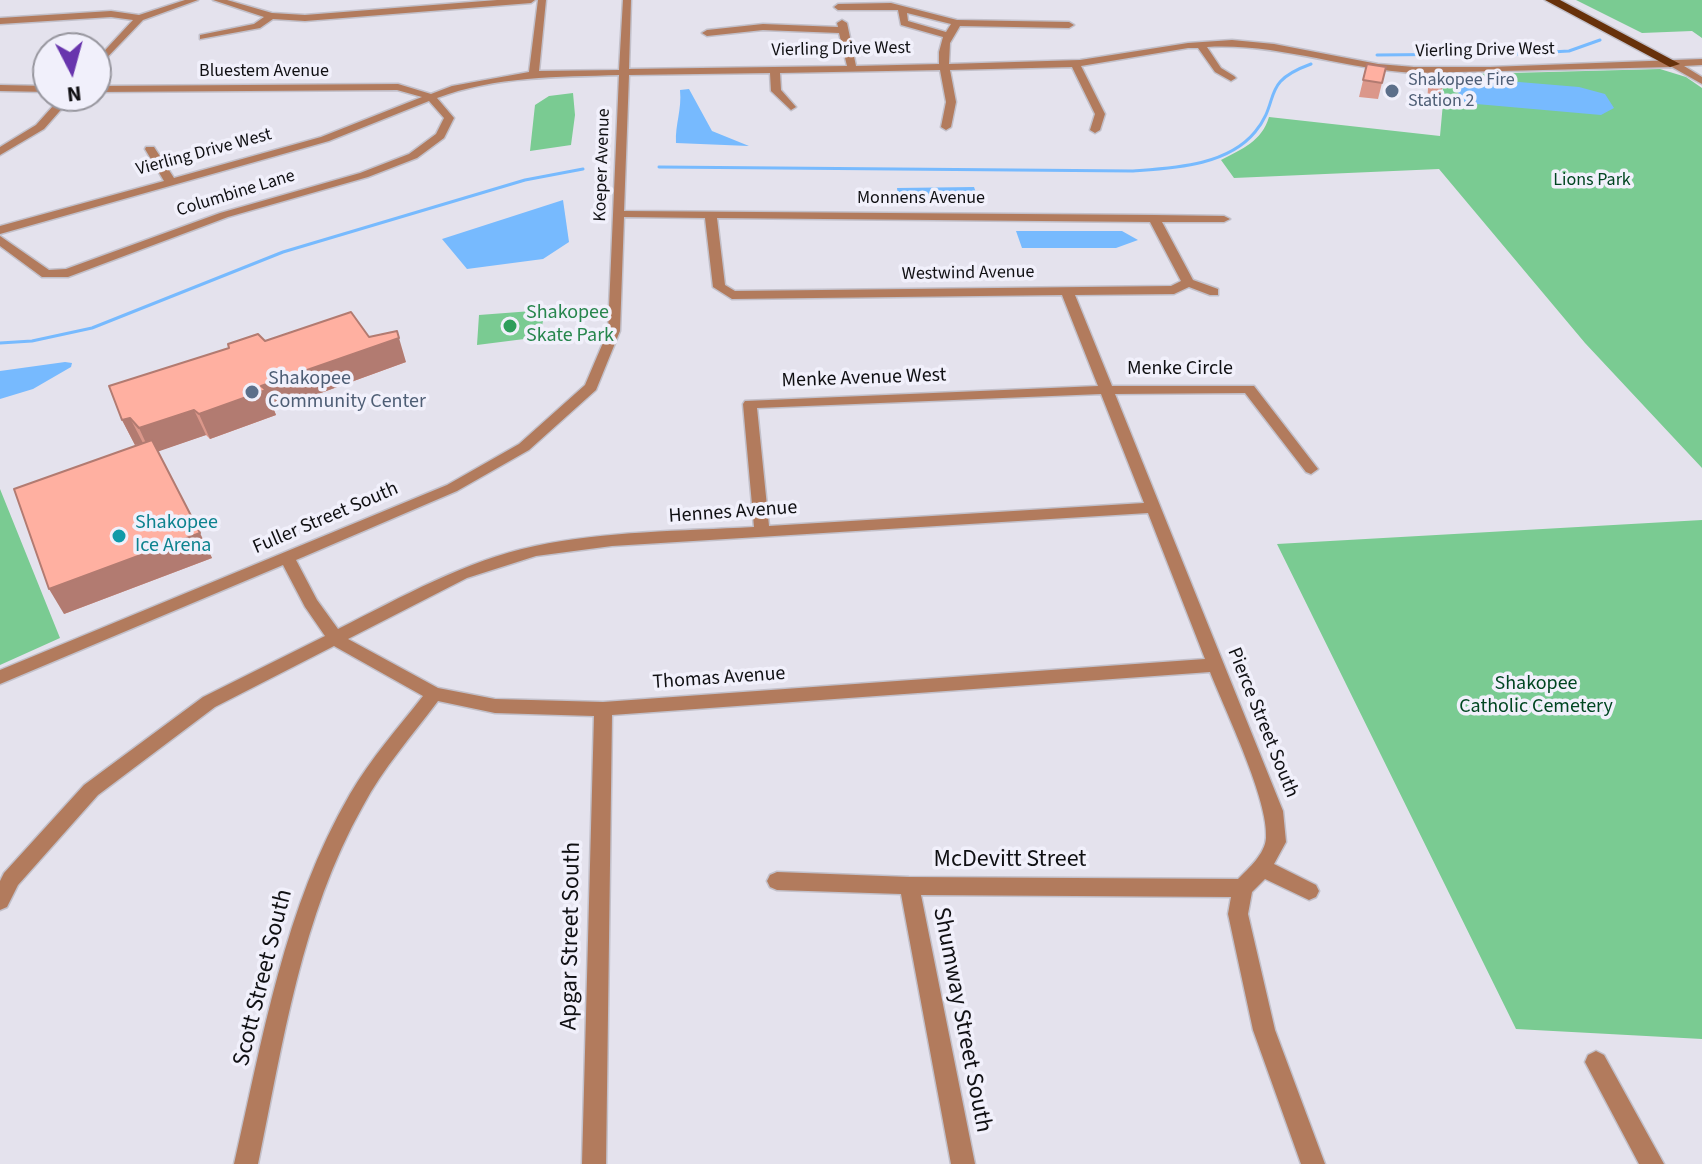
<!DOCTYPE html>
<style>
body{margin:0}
#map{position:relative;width:1702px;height:1164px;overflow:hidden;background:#e4e2ed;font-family:"Source Sans 3",sans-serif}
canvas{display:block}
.north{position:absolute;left:32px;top:32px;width:80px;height:80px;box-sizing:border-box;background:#f1f0fb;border:2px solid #97969e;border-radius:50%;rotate:174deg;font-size:22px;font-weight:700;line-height:32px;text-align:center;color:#101013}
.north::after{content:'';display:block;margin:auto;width:28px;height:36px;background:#6835ad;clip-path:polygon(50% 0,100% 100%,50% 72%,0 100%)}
</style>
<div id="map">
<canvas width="1702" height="1164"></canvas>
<div class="north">N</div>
</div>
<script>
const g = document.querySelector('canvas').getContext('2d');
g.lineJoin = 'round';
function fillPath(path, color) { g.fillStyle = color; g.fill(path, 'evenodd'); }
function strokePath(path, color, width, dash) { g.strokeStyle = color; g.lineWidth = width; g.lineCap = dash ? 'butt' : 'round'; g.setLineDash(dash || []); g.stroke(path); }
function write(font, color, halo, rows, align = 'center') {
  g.font = font + ' "Source Sans 3",sans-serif'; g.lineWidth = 7; g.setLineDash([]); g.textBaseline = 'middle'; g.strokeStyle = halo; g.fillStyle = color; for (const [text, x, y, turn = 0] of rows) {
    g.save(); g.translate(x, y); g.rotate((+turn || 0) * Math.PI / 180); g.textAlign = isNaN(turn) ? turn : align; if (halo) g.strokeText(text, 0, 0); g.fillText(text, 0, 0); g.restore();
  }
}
fillPath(new Path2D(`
 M1576,0H1702V38L1692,31L1642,33Z
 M1660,69L1686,77L1702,88V468L1585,343L1439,169L1234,178L1221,160C1242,149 1262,141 1269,117L1440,136L1444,92L1436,75Z
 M573,93L575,115L571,145L530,151L535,105L549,96Z
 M545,310L540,337L477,345L479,315Z
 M0,489L60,638L0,665Z
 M1702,520V1039L1516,1029L1277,544Z`), '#7acb92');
fillPath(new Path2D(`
 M1483,79L1579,87L1605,94L1614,108L1601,115L1465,103L1453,85Z
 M689,89L712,131L749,146L676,143C675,124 682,110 680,90Z
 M974,187L979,201L898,198L897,188Z
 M563,200L569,242L543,259L467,269L442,239Z
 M1016,231H1122L1138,240L1116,248H1022Z
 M65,362L72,363L71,367L33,389L0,399V371Z`), '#77bafe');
strokePath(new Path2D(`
 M1515,54L1569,51L1600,40
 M1377,55L1479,54
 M659,167L1133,171C1173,168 1227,166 1255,132C1282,99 1259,83 1311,64
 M0,343L32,341L92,328L283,252L525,180L583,169`), '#77bafe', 3);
const minor = new Path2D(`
 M185,0H198L143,20L96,69V60L133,20L111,17L0,24V18L111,11L139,15Z
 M213,0H227L272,13L305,15L497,0H535L531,3L305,21L273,19L260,28L200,39V35L254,24L264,17Z
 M538,0H546L539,71L619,70L623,0H631L629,69L847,66L839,33L763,30L707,36L702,33L707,30L763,24L838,27L837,23L842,20L847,23L856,66L939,64V52L943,37L901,25L898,10H838L834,7L838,4L891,3L957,20L1069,22L1074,25L1069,28L960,26L950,43L949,64L1080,60L1188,43L1232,40L1274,44L1378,64L1414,67H1490L1702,59V65L1684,66L1702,77V84L1672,67L1414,73C1344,69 1277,43 1207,47L1221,68L1234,76L1236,78L1231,81L1215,72L1198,48H1188L1081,66L1105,114L1100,130L1095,133L1090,130L1095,114L1072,67L950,70L956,102L951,127L946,130L941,127L946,102L940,70L780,73L781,90L796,107L791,110L771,91L770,73L629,75L624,211L1154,215L1224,216L1230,219L1224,222H1162L1193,280L1218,289V295H1210L1189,287L1174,294L1075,295L1112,386H1254L1318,469L1311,474L1306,472L1245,393L1115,394L1283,811L1286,842L1274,864L1316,885L1319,891L1316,897L1309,900L1265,879L1252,892L1248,914L1275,1030L1325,1164H1301L1253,1030L1228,914L1231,897L921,895L975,1164H951L901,894L777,890L770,887L767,881L770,875L777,872L909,877L1238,879C1249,868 1265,854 1266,838C1269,801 1225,710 1210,672L612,715L606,1164H582L594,716L495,713L438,701C412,736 383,768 363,806C301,916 283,1043 258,1164H234C263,1038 284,907 350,794C371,758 398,728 423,696L334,646L215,707L98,795L18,885L7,907L0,910V881L4,873L84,785L203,697L325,636L305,607L283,565L0,684V670L447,485L519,444L585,385L608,331L619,75C559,77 495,76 437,98L454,118L444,138L417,158L368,177L228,217L68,277H42L0,246V236L49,270L66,269L220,213L360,173L409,154L436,134L444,118L429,101L329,141L0,234V226L164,181L145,149L146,147H154L174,178L321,137L422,97L397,90L96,92V86L398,84L431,94L452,86L529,72ZM907,13L951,24L946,32L908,21ZM624,217L705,218L713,287L732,299L1062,295L1098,386L745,401L743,404L754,527C682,531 606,531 535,546C464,561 402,597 338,629L317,600L296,560L457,491L529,450L596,390L620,331ZM717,218L1150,222L1181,281L1171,286L735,291L725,285ZM1101,394L1144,503L769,526L757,408ZM1148,513L1205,659L603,702L495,699L438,688L348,639L467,578L536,556L612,546Z
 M0,85L48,86V92L0,91Z
 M62,96H73L44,129L0,155V147L36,125Z
 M1596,1051L1604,1055L1664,1164H1639L1585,1062L1588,1055Z`);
const major = new Path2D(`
 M1545,0H1560L1680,64L1670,67Z`);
strokePath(minor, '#c2c0ca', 3);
strokePath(major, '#c2c0ca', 3);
fillPath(minor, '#b27b5d');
fillPath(major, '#67310b');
fillPath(new Path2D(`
 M1367,64L1382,83L1378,99L1359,97Z
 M1433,73L1443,86L1437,102L1427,101L1428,89Z
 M369,337L406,362L274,410L276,415L210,439L206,435L158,451L212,558L64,614L143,444L135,445L122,420L265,341Z`), '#db978a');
fillPath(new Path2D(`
 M399,338L406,362L274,410L276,415L210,439L199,414L261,386Z
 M194,410L206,435L151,454L139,428Z
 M130,418L143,443L135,445L122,420Z
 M200,533L212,558L64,614L49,589Z`), '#b27b71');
const building = new Path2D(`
 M1367,64L1386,67L1382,83L1363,80Z
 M1433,73L1444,74L1443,86L1432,84Z
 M351,312L369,337L397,331L399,338L261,386L266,390L199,414L194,410L139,428L130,418L122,420L109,386L229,348L228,344L258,334L265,341Z
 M152,440L200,533L49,589L14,489Z`);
fillPath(building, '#ffb0a1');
strokePath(building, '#b27b71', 2);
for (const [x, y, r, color] of [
 [1392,91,8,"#5c6f8a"],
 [510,326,8,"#2e9e5b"],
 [252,392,8,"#5c6f8a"],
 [119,536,8,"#0f9aa8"]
]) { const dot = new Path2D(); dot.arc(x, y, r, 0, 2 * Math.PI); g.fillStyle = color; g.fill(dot); strokePath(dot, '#f1f0fb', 3); }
write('18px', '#101013', '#f1f0fb', [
 ["Vierling Drive West",841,50,-1],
 ["Vierling Drive West",1485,51,-1],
 ["Bluestem Avenue",264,72],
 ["Vierling Drive West",204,153,-15],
 ["Koeper Avenue",603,165,-88],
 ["Columbine Lane",236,194,-17],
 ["Monnens Avenue",921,199],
 ["Westwind Avenue",968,274,-1]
]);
write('18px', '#4e5e75', '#f1f0fb', [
 ["Shakopee Fire",1408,81],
 ["Station 2",1408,102]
], 'left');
write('18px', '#004621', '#f1f0fb', [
 ["Lions Park",1592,181]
]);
write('20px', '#27864d', '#f1f0fb', [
 ["Shakopee",526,314],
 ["Skate Park",526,337]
], 'left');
write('20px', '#101013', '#f1f0fb', [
 ["Menke Circle",1180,370],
 ["Menke Avenue West",864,379,-2],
 ["Hennes Avenue",733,513,-4],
 ["Fuller Street South",326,519,-23],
 ["Thomas Avenue",719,679,-4],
 ["Pierce Street South",1262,723,68]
]);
write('20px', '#4e5e75', '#f1f0fb', [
 ["Shakopee",268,380],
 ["Community Center",268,403]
], 'left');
write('20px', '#0d838f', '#f1f0fb', [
 ["Shakopee",135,524],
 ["Ice Arena",135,547]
], 'left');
write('20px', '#004621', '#f1f0fb', [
 ["Shakopee",1536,685],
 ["Catholic Cemetery",1536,708]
]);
write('24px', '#101013', '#f1f0fb', [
 ["McDevitt Street",1010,861],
 ["Apgar Street South",572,936,-89],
 ["Scott Street South",264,978,-76],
 ["Shumway Street South",961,1020,79]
]);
</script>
